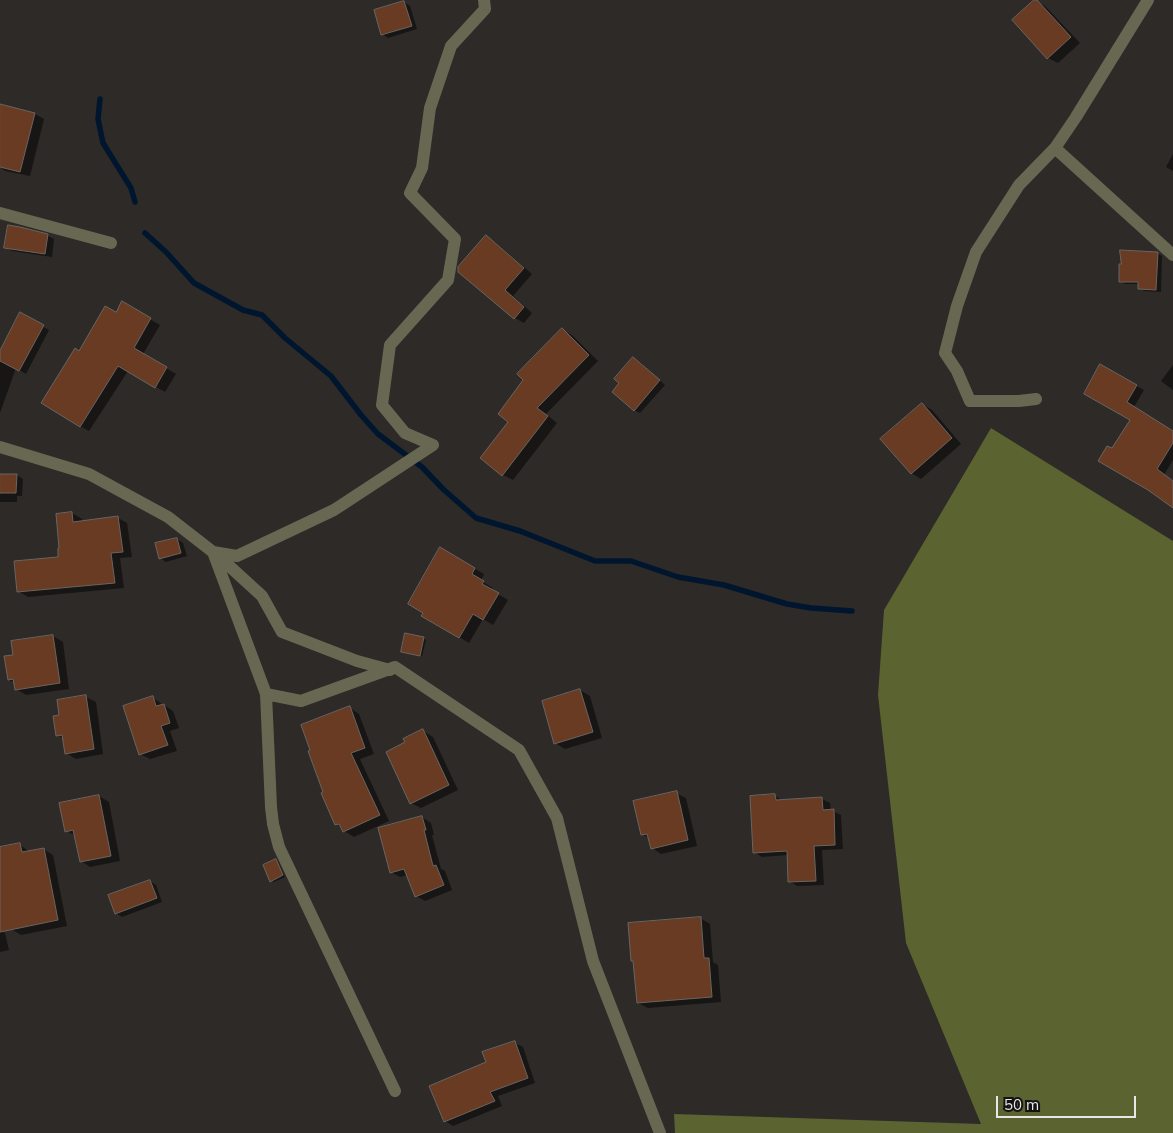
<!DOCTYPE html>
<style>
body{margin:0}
#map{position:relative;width:1173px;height:1133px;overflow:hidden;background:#2d2a28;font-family:Mulish,sans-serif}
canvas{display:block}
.scale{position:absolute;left:996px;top:1096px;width:140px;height:22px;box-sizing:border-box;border:2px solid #e9e7e6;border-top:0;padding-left:6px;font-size:15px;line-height:18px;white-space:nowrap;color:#e9e7e6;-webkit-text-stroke:4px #141212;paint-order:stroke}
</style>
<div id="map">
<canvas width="1173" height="1133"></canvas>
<div class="scale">50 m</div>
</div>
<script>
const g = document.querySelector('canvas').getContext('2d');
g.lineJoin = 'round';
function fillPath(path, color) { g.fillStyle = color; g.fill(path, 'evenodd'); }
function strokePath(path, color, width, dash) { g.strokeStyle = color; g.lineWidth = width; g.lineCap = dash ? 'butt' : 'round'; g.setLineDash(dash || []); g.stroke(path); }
fillPath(new Path2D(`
 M991,428L1173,541V1133H675L674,1114L981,1124L906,943L878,695L884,610Z`), '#5b6330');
fillPath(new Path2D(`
 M1035,0L1045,6L1080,43L1058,63L1048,58Z
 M404,2L410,6L417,29L388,38L382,34Z
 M0,105L35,114L44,119L30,176L5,171L0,167Z
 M1173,154V171L1166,167Z
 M19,228L48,236L54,239L52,257L12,251L6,247Z
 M486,237L495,242L532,274L513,296L532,313L524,323L515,318L459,272Z
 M1157,253L1162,256L1161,292L1144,291L1139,288V284H1125L1120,281Z
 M122,303L160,325L143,354L176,374L165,392L128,371L89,431L80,426V352L117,314Z
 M21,314L49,330L26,374L16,368L0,413V354Z
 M562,330L572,335L598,361L546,414L557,423L513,480L503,475L482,458L510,422Z
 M633,358L640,362L665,385L640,413L634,410L621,383Z
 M1173,365V390L1161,381Z
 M1101,366L1144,390L1134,407L1173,432V460L1164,475L1173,481V506L1112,450L1131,420Z
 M922,404L932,410L961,444L921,479L911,473Z
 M0,475H17L23,479L22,496H17V502H0Z
 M72,513L82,519V522L118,518L127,523L132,557L120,558L124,588L28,597L18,591L60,558Z
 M177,539L183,543L187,556L166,562L160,558Z
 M441,549L484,574L481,581L493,588L491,590L508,600L493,625L483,619L469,643L423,615Z
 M53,636L63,642L69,689L26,695L16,689L15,683L9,680L14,656Z
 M423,638L426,640L422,656L405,653Z
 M580,690L590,696L602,738L565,749L555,743Z
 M86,697L96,702L103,754L76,759L66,753L64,739L57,735L61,716Z
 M153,698L173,711L179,728L170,731L177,751L150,759L140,754Z
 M350,708L359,714L374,754L360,759L389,821L354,837L344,831L342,828L336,824L312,751Z
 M423,731L433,737L458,790L421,808L411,803L407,743Z
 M676,793L686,798L697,846L661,854L652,848L650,839L642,834Z
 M99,796L109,802L120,861L90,867L81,861L76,836L66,831Z
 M775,796L784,801L822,799L830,803L831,811H833L841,815L843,849L822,850L824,885L797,886L789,881L788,855L762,857L754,852Z
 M422,817L431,823L434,835H432L441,869L445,871L452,890L425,901L416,896L408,875L400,877L391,872Z
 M20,845L30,852L43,849L53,855L67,926L21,935L11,929L0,895V849Z
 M276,860L278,862L285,877L274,882L271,881Z
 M150,881L156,885L162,902L122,917L116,913Z
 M700,918L710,924L713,962L718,965L721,1002L648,1008L638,1003Z
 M0,930L5,933L9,950L0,952Z
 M515,1043L523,1047L535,1083L498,1096L502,1106L453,1126L445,1121L487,1063Z`), '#0007');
strokePath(new Path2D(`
 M100,99L98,119L103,143L131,188L135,202
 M145,233L166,252L194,283L243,310L262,315L285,338L331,376L361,415L378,434L422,467L443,489L476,518L520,531L595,561H631L678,577L724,585L787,604L811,608L852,611`), '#00162e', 5.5);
const building = new Path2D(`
 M1034,0H1037L1071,37L1047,59L1012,20Z
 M404,1L412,26L381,35L374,10Z
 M0,104L35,113L20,172L0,167Z
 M8,225L20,227L48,234L45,254L4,248Z
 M486,235L524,268L505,290L524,307L514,319L458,272V267Z
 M1120,250L1158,252L1156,290L1138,289V282H1119V264H1121Z
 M122,301L151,318L134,348L167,367L155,388L118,366L80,427L41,403L75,348L79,351L105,306L116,312Z
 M20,312L44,325L19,371L0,361V351Z
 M562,328L589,355L537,408L548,416L502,476L480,458L508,422L498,414L523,380L517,374Z
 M633,357L660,380L634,411L612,392L619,383L614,379Z
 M1100,364L1137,385L1127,402L1173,431V443L1157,469L1173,481V508L1148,490L1098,461L1107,446L1112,448L1130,420L1084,394Z
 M922,403L952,438L911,474L880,439Z
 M0,474H17L16,493H0Z
 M72,512L73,522L118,516L123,552L111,553L115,583L17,592L14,561L58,557V548H59L56,514Z
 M177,538L181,553L159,559L155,543Z
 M440,547L475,568L472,574L484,581L482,584L499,593L483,620L473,614L459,638L421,616L423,613L408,604Z
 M405,633L424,637L420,656L401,652Z
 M53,635L60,683L15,690L13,679L8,680L4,656L13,655L11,641Z
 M580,689L593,732L554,744L542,701Z
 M86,695L94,749L65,754L62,735L56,736L53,716L59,715L57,700Z
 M153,696L156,706L164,704L170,723L161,726L168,745L139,755L123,706Z
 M350,706L365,748L351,753L380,815L343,832L339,824L335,825L321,793L323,792L308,751L310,750L301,725Z
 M423,729L449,785L410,804L386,752L405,742L403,739Z
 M677,791L688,840L651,849L647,834L641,835L633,801Z
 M775,794L776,800L822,797L823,810L834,809L835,845L814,846L816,881L788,882L787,851L753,853L750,796Z
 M99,795L111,856L80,862L73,830L65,832L59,803Z
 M422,816L426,830H424L433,866L436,865L444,885L415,897L404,869L390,873L378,828Z
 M20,843L22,852L44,848L58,920L0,932V847Z
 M276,859L283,875L270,882L263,865Z
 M150,880L157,898L115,914L108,895Z
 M701,917L704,958H709L712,997L637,1003L633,961H631L628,923Z
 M515,1041L528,1078L490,1092L495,1101L444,1122L429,1086L486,1062L482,1052Z`);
fillPath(building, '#693b22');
strokePath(building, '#686563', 1);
strokePath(new Path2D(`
 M1148,0L1076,117L1055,148L1173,255
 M0,213L111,243
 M1036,399L1019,401H970L957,371L945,353L957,306L976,252L1019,185L1055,148
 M433,445L405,433L382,405L390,345L448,280L455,239L410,193L422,168L430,108L451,46L485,9L484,0
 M0,447L89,474L168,517L213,552L266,694L301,701L395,667L519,750L557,818L593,961L660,1133
 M213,552L237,556L334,510L433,445
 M215,553L262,596L282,632L357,661L390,670
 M266,694L271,807L273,824L279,847L395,1091`), '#686852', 12);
</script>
